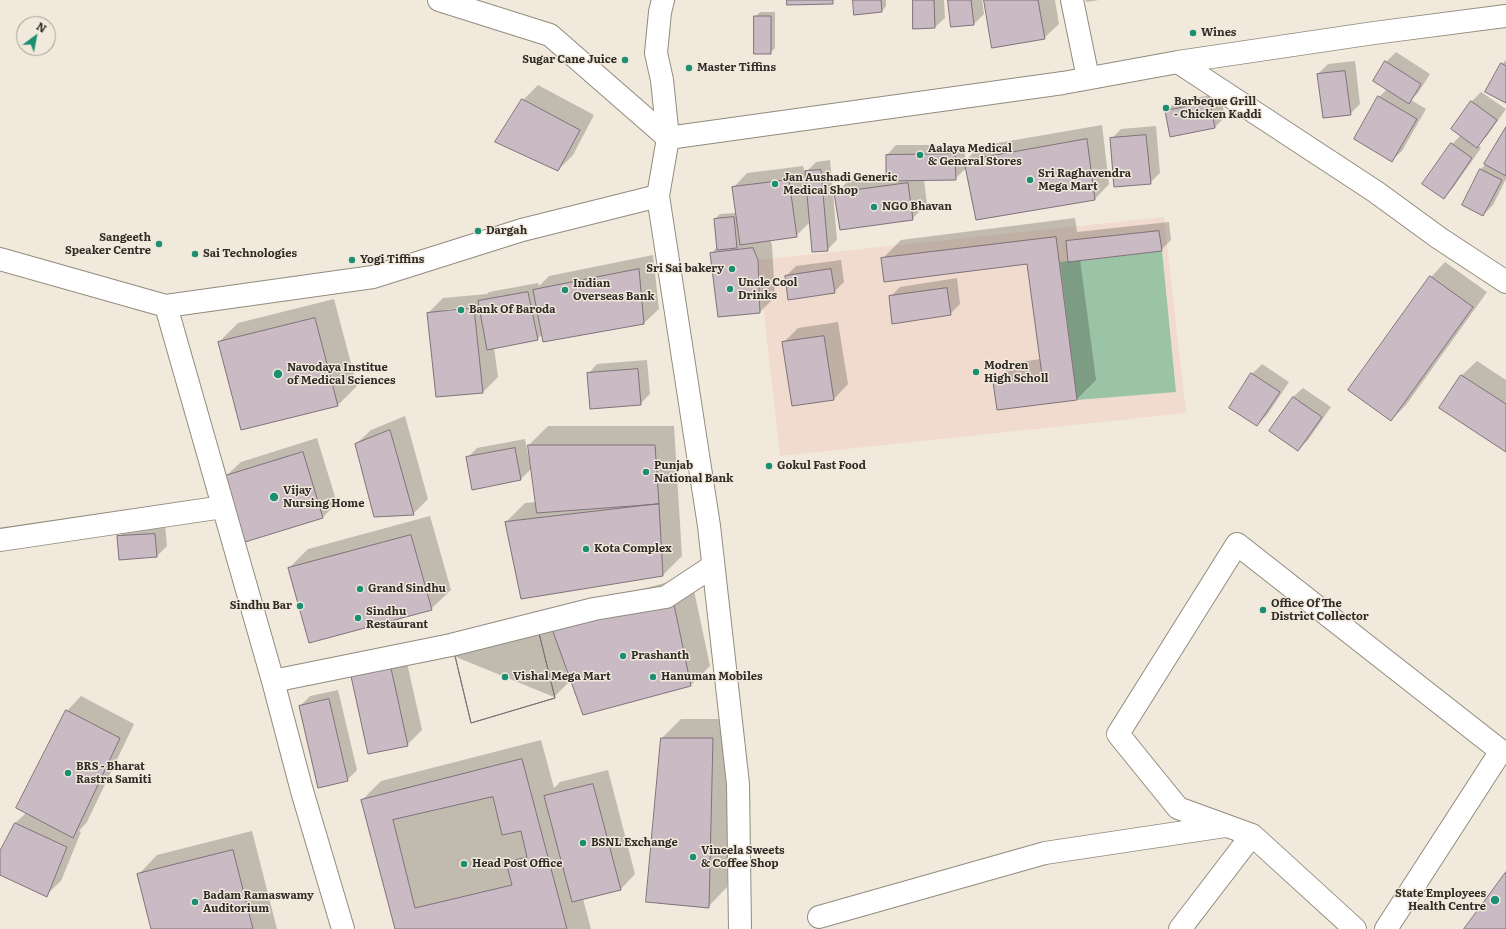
<!DOCTYPE html>
<style>
body{margin:0}
#map{position:relative;width:1506px;height:929px;overflow:hidden;background:#f1e9db;font-family:Literata,serif}
canvas{display:block}
.north{position:absolute;left:16px;top:16px;width:40px;height:40px;box-sizing:border-box;background:#f1e9db;border:1px solid #a49e93;border-radius:50%;rotate:32deg;font-size:11px;font-weight:700;line-height:16px;text-align:center;color:#302d28}
.north::after{content:'';display:block;margin:auto;width:14px;height:18px;background:#1a8f72;clip-path:polygon(50% 0,100% 100%,50% 72%,0 100%)}
</style>
<div id="map">
<canvas width="1506" height="929"></canvas>
<div class="north">N</div>
</div>
<script>
const g = document.querySelector('canvas').getContext('2d');
g.lineJoin = 'round';
function fillPath(path, color) { g.fillStyle = color; g.fill(path, 'evenodd'); }
function strokePath(path, color, width, dash) { g.strokeStyle = color; g.lineWidth = width; g.lineCap = dash ? 'butt' : 'round'; g.setLineDash(dash || []); g.stroke(path); }
function write(font, color, halo, rows, align = 'center') {
  g.font = font + ' Literata,serif'; g.lineWidth = 3; g.setLineDash([]); g.textBaseline = 'middle'; g.strokeStyle = halo; g.fillStyle = color; for (const [text, x, y, turn = 0] of rows) {
    g.save(); g.translate(x, y); g.rotate((+turn || 0) * Math.PI / 180); g.textAlign = isNaN(turn) ? turn : align; if (halo) g.strokeText(text, 0, 0); g.fillText(text, 0, 0); g.restore();
  }
}
fillPath(new Path2D(`
 M1164,217L1186,413L780,456L758,260Z`), '#f1dbce');
fillPath(new Path2D(`
 M1162,251L1176,392L1077,400L1060,262Z`), '#9bc3a5');
fillPath(new Path2D(`
 M854,0H886V6L882,11Z
 M914,0H944L945,18L935,27Z
 M949,0H982L984,14L974,24Z
 M985,0H1055L1059,24L1044,38Z
 M1086,0H1099L1086,2Z
 M760,12H775V48L770,53L755,17Z
 M1396,52L1430,74L1418,93L1411,100L1426,109L1402,151L1392,160L1379,97L1387,89L1386,62Z
 M1506,60V102L1502,64Z
 M1355,61L1360,104L1350,114L1318,74L1328,64Z
 M538,85L594,115L573,155L558,170L523,100Z
 M1481,92L1506,109L1487,136L1478,145L1481,148L1453,188L1444,198L1452,144L1461,135L1471,102Z
 M1220,93L1225,117L1215,127L1170,136L1166,112L1175,102Z
 M1102,125L1109,184L1095,199L966,168L955,179L924,180L927,204L912,219L835,194L850,179L887,174V155L896,145H965V161L980,146Z
 M1156,126L1160,173L1150,183L1111,139L1121,129Z
 M1506,129V179L1493,205L1483,215L1464,205L1481,169L1486,164Z
 M830,160L837,240L827,250L810,222L796,236L770,240L772,245L775,297L760,312L711,254L718,246L715,219L720,214L736,213L733,188L747,173L803,166L805,173L816,162Z
 M1075,218L1077,232L1169,222L1171,240L1161,250L1080,259L1096,380L1077,399L998,409L994,382L1014,363L1040,359L1028,263L882,259L901,240Z
 M653,255L659,309L644,323L543,334L537,339L494,347L498,377L483,392L437,396L428,313L443,298L487,294L489,292L538,283L539,286L549,276ZM479,306V308L443,312V310Z
 M841,260L844,282L834,292L786,276L796,266Z
 M1445,262L1487,292L1406,405L1391,420L1431,277Z
 M957,278L960,304L950,314L890,297L900,287Z
 M334,299L357,386L338,405L219,342L238,323Z
 M838,322L848,384L834,399L783,343L798,328Z
 M647,360L650,394L640,404L588,374L597,364Z
 M1477,361L1506,380V451L1441,408L1462,375Z
 M1262,364L1289,382L1267,415L1257,425L1252,374Z
 M1303,388L1331,407L1308,440L1298,450L1270,430L1293,397Z
 M405,416L428,499L413,514L356,444L371,430Z
 M548,426H674L682,556L663,575L506,522L525,503L537,502L529,445Z
 M317,438L337,503L323,517L226,476L241,462Z
 M525,439L531,469L521,479L467,458L477,448Z
 M430,516L451,590L431,609L289,568L308,549Z
 M165,524L167,546L157,556L119,537L128,527Z
 M691,576L710,666L691,685L567,668L566,669L569,682L554,697L456,657L470,642L571,608Z
 M403,645L422,730L407,745L350,668Z
 M338,690L357,770L347,780L300,706L310,696Z
 M81,696L134,724L87,822L79,831L81,832L61,881L46,895L0,874V853L15,823L26,813L67,711Z
 M681,719H732L727,887L708,907L647,901L662,738Z
 M541,740L554,788L560,782L608,770L635,874L621,889L583,899L591,929H396L362,800L381,781Z
 M252,831L277,929H152L138,875L157,855Z`), '#0003');
const building = new Path2D(`
 M787,0H833V4L787,5Z
 M853,0H881L882,12L854,15Z
 M913,0H934L935,28L913,29Z
 M948,0H971L974,25L951,27Z
 M984,0H1038L1045,39L992,48Z
 M754,16H771V54H754Z
 M1385,61L1421,84L1409,104L1373,81Z
 M1501,63L1506,66V103L1485,92Z
 M1345,71L1351,115L1323,118L1317,74Z
 M1378,96L1417,119L1392,162L1354,139Z
 M522,99L580,130L558,171L495,142Z
 M1471,101L1497,120L1477,148L1451,129Z
 M1210,102L1215,128L1170,137L1165,111Z
 M1506,127V176L1484,164Z
 M1146,135L1151,184L1114,187L1110,138Z
 M1087,139L1095,200L976,220L964,161Z
 M1451,143L1472,158L1444,199L1422,184Z
 M955,154L956,180L886,181V155Z
 M1480,169L1502,180L1483,216L1462,205Z
 M821,170L828,251L812,252L805,171Z
 M789,180L797,237L740,245L732,187Z
 M908,183L913,220L840,230L834,193Z
 M734,217L737,248L717,250L714,219Z
 M1159,231L1162,251L1068,262L1066,241Z
 M1056,237L1077,400L997,410L993,382L1042,375L1027,264L884,282L881,258Z
 M753,248L758,260L760,313L718,317L710,253Z
 M639,269L644,324L543,342L533,290Z
 M831,269L835,293L788,300L785,276Z
 M1430,276L1473,307L1391,421L1348,390Z
 M947,288L951,315L892,324L889,296Z
 M528,292L538,340L487,350L478,301Z
 M474,308L483,393L436,397L427,313Z
 M315,318L338,406L241,430L218,342Z
 M824,336L834,400L792,406L782,342Z
 M638,369L641,405L590,409L587,373Z
 M1251,373L1280,392L1257,426L1229,408Z
 M1461,375L1506,404V452L1439,408Z
 M1293,397L1322,417L1298,451L1269,431Z
 M390,430L414,515L374,517L355,444Z
 M528,445H655L659,504L537,513Z
 M515,448L521,480L472,490L466,457Z
 M303,452L323,518L245,542L225,476Z
 M659,504L663,576L521,599L505,522Z
 M155,534L157,557L119,560L117,536Z
 M411,535L432,610L309,643L288,568Z
 M672,595L691,686L583,715L551,626Z
 M539,633L555,698L471,723L455,656Z
 M539,633L555,698L471,723L455,656Z
 M389,659L408,746L368,754L349,667Z
 M329,699L348,781L318,788L299,706Z
 M66,710L120,738L73,838L16,808Z
 M661,738H713L709,908L646,902Z
 M522,759L567,929H395L361,800Z
 M593,784L621,890L572,902L544,796Z
 M493,797L502,835L521,831L527,857L506,862L512,885L415,908L393,820Z
 M15,823L67,847L47,897L0,875V851Z
 M233,850L253,929H151L137,874Z
 M1506,872V929H1464Z`);
fillPath(building, '#c9bac3');
strokePath(building, '#7f727a', 1);
const minor = new Path2D(`
 M439,0L550,35L668,138L1063,83L1178,62L1374,33L1506,16
 M663,0L660,12L656,53L662,80L668,138L658,196L709,526L738,784L740,929
 M1072,0L1088,78
 M1178,62L1376,192L1439,238L1506,282
 M0,259L166,306L373,277L522,230L658,196
 M166,306L273,681
 M0,540L223,507
 M819,917L1045,853L1225,826
 M343,929L302,791L273,681L451,645L594,609L666,597L713,566
 M1180,929L1252,835
 M1355,929L1252,835L1178,808L1118,734L1237,544L1501,751L1386,929`);
strokePath(minor, '#928b7e', 24);
strokePath(minor, '#fff', 22);
for (const [x, y, r, color] of [
 [1193,33,4,"#1a8f72"],
 [625,60,4,"#1a8f72"],
 [689,68,4,"#1a8f72"],
 [1166,108,4,"#1a8f72"],
 [920,155,4,"#1a8f72"],
 [1030,180,4,"#1a8f72"],
 [775,184,4,"#1a8f72"],
 [874,207,4,"#1a8f72"],
 [478,231,4,"#1a8f72"],
 [159,244,4,"#1a8f72"],
 [195,254,4,"#1a8f72"],
 [352,260,4,"#1a8f72"],
 [732,269,4,"#1a8f72"],
 [730,289,4,"#1a8f72"],
 [565,290,4,"#1a8f72"],
 [461,310,4,"#1a8f72"],
 [976,372,4,"#1a8f72"],
 [278,374,5,"#1a8f72"],
 [769,466,4,"#1a8f72"],
 [646,472,4,"#1a8f72"],
 [274,497,5,"#1a8f72"],
 [586,549,4,"#1a8f72"],
 [360,589,4,"#1a8f72"],
 [300,606,4,"#1a8f72"],
 [1263,610,4,"#1a8f72"],
 [358,618,4,"#1a8f72"],
 [623,656,4,"#1a8f72"],
 [505,677,4,"#1a8f72"],
 [653,677,4,"#1a8f72"],
 [68,773,4,"#1a8f72"],
 [583,843,4,"#1a8f72"],
 [693,857,4,"#1a8f72"],
 [464,864,4,"#1a8f72"],
 [1495,900,5,"#1a8f72"],
 [195,902,4,"#1a8f72"]
]) { const dot = new Path2D(); dot.arc(x, y, r, 0, 2 * Math.PI); g.fillStyle = color; g.fill(dot); strokePath(dot, '#f1e9db', 1.5); }
write('bold 11px', '#302d28', '#f1e9db', [
 ["Wines",1201,33],
 ["Sugar Cane Juice",617,60,"right"],
 ["Master Tiffins",697,68],
 ["Barbeque Grill",1174,102],
 ["- Chicken Kaddi",1174,115],
 ["Aalaya Medical",928,149],
 ["& General Stores",928,162],
 ["Sri Raghavendra",1038,174],
 ["Mega Mart",1038,187],
 ["Jan Aushadi Generic",783,178],
 ["Medical Shop",783,191],
 ["NGO Bhavan",882,207],
 ["Dargah",486,231],
 ["Sangeeth",151,238,"right"],
 ["Speaker Centre",151,251,"right"],
 ["Sai Technologies",203,254],
 ["Yogi Tiffins",360,260],
 ["Sri Sai bakery",724,269,"right"],
 ["Uncle Cool",738,283],
 ["Drinks",738,296],
 ["Indian",573,284],
 ["Overseas Bank",573,297],
 ["Bank Of Baroda",469,310],
 ["Modren",984,366],
 ["High Scholl",984,379],
 ["Navodaya Institue",287,368],
 ["of Medical Sciences",287,381],
 ["Punjab",654,466],
 ["National Bank",654,479],
 ["Gokul Fast Food",777,466],
 ["Vijay",283,491],
 ["Nursing Home",283,504],
 ["Kota Complex",594,549],
 ["Grand Sindhu",368,589],
 ["Office Of The",1271,604],
 ["District Collector",1271,617],
 ["Sindhu Bar",292,606,"right"],
 ["Sindhu",366,612],
 ["Restaurant",366,625],
 ["Prashanth",631,656],
 ["Vishal Mega Mart",513,677],
 ["Hanuman Mobiles",661,677],
 ["BRS - Bharat",76,767],
 ["Rastra Samiti",76,780],
 ["BSNL Exchange",591,843],
 ["Vineela Sweets",701,851],
 ["& Coffee Shop",701,864],
 ["Head Post Office",472,864],
 ["State Employees",1486,894,"right"],
 ["Health Centre",1486,907,"right"],
 ["Badam Ramaswamy",203,896],
 ["Auditorium",203,909]
], 'left');
</script>
